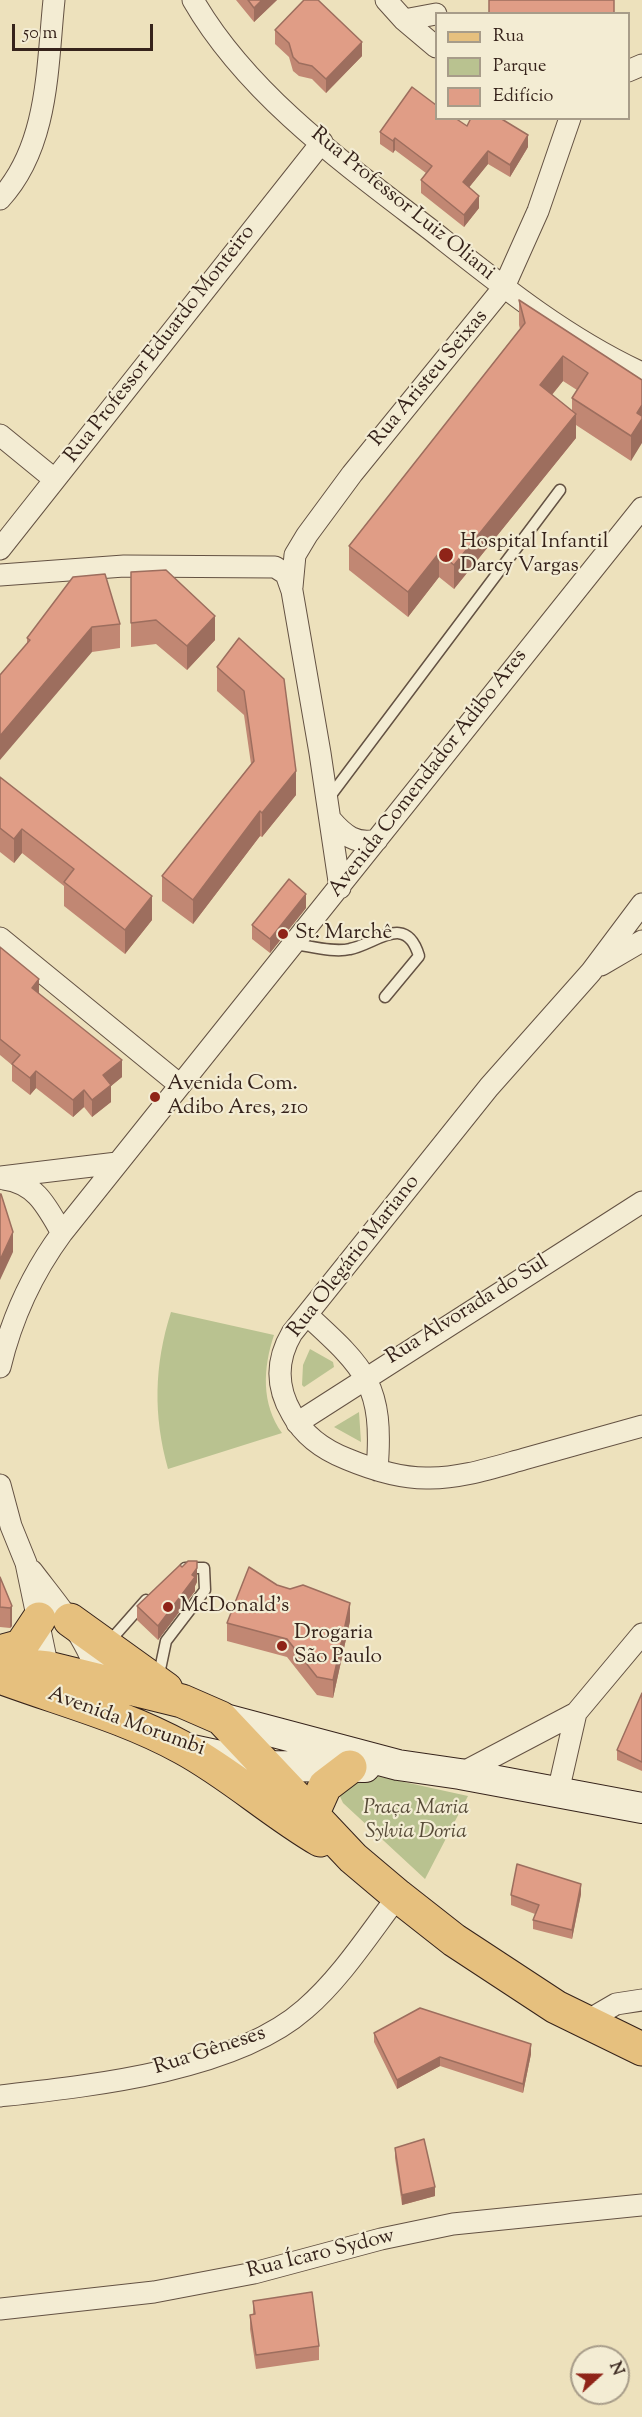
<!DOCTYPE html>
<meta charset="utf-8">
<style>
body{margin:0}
#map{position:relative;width:642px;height:2417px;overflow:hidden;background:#ede1bc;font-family:"Sorts Mill Goudy",serif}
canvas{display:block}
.legend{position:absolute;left:435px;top:12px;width:195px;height:108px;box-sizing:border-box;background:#f3ecd3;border:2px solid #a79c89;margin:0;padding:8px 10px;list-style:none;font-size:18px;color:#36231b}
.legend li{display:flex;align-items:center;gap:12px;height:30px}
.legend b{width:30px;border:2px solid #a79c89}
.north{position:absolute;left:570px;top:2345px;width:60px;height:60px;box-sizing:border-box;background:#f3ecd3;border:2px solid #a79c89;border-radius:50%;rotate:69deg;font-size:16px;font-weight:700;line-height:24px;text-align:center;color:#36231b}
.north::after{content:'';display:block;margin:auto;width:21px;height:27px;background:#8f2418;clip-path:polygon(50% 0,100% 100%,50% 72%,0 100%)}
.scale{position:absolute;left:12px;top:24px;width:141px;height:27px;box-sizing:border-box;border:3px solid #36231b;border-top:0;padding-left:8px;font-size:18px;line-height:21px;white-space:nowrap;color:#36231b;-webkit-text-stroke:4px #f3ecd3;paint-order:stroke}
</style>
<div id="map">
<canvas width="642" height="2417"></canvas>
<ul class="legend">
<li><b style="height:8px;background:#e6c07e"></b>Rua</li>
<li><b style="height:16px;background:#b9c290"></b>Parque</li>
<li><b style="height:16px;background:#e09d86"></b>Edifício</li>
</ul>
<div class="north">N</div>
<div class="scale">50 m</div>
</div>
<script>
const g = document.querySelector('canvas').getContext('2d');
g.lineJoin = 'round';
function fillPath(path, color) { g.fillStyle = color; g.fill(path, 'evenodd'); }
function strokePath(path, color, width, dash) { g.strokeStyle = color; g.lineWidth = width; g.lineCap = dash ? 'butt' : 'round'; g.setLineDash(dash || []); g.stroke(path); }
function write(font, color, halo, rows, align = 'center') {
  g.font = font + ' "Sorts Mill Goudy",serif'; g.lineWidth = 4.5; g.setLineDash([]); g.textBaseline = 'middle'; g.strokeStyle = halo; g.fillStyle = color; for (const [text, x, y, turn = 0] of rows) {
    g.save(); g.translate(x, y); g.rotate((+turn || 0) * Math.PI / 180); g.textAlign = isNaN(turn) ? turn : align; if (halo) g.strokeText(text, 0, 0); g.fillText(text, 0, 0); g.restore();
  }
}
fillPath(new Path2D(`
 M171,1312L274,1335C263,1368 261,1404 282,1433L168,1469C153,1416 154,1365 171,1312Z
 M310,1349L333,1362L334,1367L304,1387L302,1385L303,1365Z
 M359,1412L361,1442L334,1427Z
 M372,1775L468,1796L425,1879L343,1803L336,1788Z`), '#b9c290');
const lane = new Path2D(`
 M328,799L560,490
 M294,944C310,946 334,953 350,949C376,944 406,912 419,956L385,997
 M109,1642L146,1600
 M158,1679L166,1641L205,1590L204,1568H185`);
const street = new Path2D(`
 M193,0C247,94 346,165 431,230C498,283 564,337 642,373
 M386,0L404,20L436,47
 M404,20L436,14
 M628,71L642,65
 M0,199C49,146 47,67 54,0
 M0,435L54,479
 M0,549L322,142
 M0,575L124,566L275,567L286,574L292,591L320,753L340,888
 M292,587L295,555L307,535L352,474L504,287L538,211L570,118
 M331,820C344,835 356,845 377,840
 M642,904L591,972L489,1087L292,1333C276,1360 276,1387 292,1414C304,1436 324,1450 347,1459C371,1469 399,1478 426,1478C459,1479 492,1468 524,1459C563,1448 603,1437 642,1426
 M0,938L180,1085
 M601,965L642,941
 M0,1177L117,1163
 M4,1179C36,1183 47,1207 62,1233
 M307,1315C366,1369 384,1385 377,1470
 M0,1367C12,1317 31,1275 62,1233L642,508
 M297,1423L642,1202
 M0,1485L11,1526L26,1563L50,1678
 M32,1571C56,1603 96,1647 99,1688
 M460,1774L576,1713L642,1634
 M558,1792L576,1713
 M585,2022L616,2004L642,2000
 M0,2096C90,2086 235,2071 305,2009C341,1978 369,1934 398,1896
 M0,2309L154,2292L254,2273L381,2239L453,2224L642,2205`);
const secondary = new Path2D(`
 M221,1718L398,1765L460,1774L642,1808
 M192,1750L267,1766L365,1767`);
const primary = new Path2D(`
 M70,1620L166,1689
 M0,1652L21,1646L39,1619
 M0,1663L48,1668L182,1701L221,1718L353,1858L398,1896L454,1940L556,2007L642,2049
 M0,1677C62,1700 125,1716 183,1748C231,1774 272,1812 320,1840
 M312,1815L325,1786L350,1767`);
strokePath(lane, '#645243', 13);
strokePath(street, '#645243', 23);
strokePath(secondary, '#36231b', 32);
strokePath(primary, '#36231b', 35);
strokePath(lane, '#f3ecd3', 10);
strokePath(street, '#f3ecd3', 21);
strokePath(secondary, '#f3ecd3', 30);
strokePath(primary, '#e6c07e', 33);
fillPath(new Path2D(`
 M236,0H277L254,22Z
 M275,30L362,56L326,93L312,79L299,76L293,71L289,57L275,44Z
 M467,126L528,147L510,177L488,164L469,187L479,208L464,227L421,193V180L426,173L395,150L393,153L380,144V132Z
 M519,300L642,380L631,461L576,425V438L454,589L439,577L408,617L349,570V546L520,329L519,325ZM563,381L577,390L572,398V411L552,395Z
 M131,572L215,640L187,670L156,644L131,647Z
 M73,577L120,624V648L92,652L27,644V638Z
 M239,638L296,795L262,837L260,836L193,924L162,901V876L251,764L244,715L217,691V667Z
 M0,777L152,920L125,954L64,906V886L22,853L14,863L0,852Z
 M306,908L270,953L252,939V925Z
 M0,947L39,994L122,1077L111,1086V1102L92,1117L84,1107L73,1117L36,1088L30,1095L12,1081V1065L0,1055Z
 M0,1577L12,1606V1626L10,1628L0,1627Z
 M197,1582L195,1586V1591L158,1640L137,1620V1606Z
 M277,1585L350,1621L333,1698L317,1695L287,1657L227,1641V1623Z
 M642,1693V1771L617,1760V1750Z
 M581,1894L572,1939L533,1929V1920L535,1914L511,1905V1895Z
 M374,2033L531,2054L523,2093L440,2066L397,2089L374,2042Z
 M395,2148L435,2196L402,2205L395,2158Z
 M253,2301L319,2346V2360L256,2369L250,2329V2315H253Z`), '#c18773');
fillPath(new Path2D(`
 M262,0H277L254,22V8Z
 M362,42V56L326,93V79Z
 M528,135V147L510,177V165Z
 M395,138V150L393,153V141Z
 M488,151V164L463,195V182Z
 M479,196V208L464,227V215Z
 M563,356V381L540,409V385Z
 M642,405V443L631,461V436L637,413Z
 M576,414V438L454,589V565Z
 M439,553V577L408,617V592Z
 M215,616V640L187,670V646Z
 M92,627V652L0,760V736Z
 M296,771V795L262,837V813Z
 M260,811V836L193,924V900Z
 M22,829V853L14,863V839Z
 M306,894V908L270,953V939Z
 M152,896V920L125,954V930Z
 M39,979V996L32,988Z
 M122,1060V1077L111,1086V1102L92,1117V1100L103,1075Z
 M36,1071V1088L30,1095V1078Z
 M84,1090V1107L73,1117V1100Z
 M13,1232V1252L0,1280V1260Z
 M197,1568V1582L195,1586V1591L158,1640V1626Z
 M350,1603V1621L333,1698V1680Z
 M12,1606V1626L10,1628V1608Z
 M581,1884V1894L572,1939V1930Z
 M531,2044V2054L523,2093V2084Z
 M440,2057V2066L397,2089V2080Z
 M435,2187V2196L402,2205V2195Z`), '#9d6e5e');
const building = new Path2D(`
 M248,0H262L254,8Z
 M304,0H318L362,42L326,79L312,66L299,63L293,57L289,43L275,30Z
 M489,0H614V14H489Z
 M412,87L436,105V118H455L467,126L471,118H500L528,135L510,165L488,151L463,182L479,196L464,215L421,180L432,166L395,138L393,141L380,132Z
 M519,300L642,380V405L637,413L642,416V419L631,436L572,398L588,373L563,356L540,385L576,414L454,565L439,553L408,592L349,546L525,323Z
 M166,570L215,616L187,646L156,620L131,623V572Z
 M105,574L120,624L92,627L0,736V675L30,640L27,638L73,577Z
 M239,638L284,679L296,771L262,813L260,811L193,900L162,876L254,761L244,691L217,667Z
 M0,777L152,896L125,930L64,882L74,869L22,829L14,839L0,828Z
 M289,879L306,894L270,939L252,925Z
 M0,947L39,979L32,988L122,1060L103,1075L111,1085L92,1100L84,1090L73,1100L36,1071L30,1078L12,1064L20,1055L0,1039Z
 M0,1194H1L13,1232L0,1260Z
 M188,1561H197V1568L192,1575L195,1577L158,1626L137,1606L180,1565L182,1567Z
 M249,1567L277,1585L290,1589L303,1585L350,1603L333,1680L317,1677L287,1639L227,1623Z
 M0,1577L12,1606L10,1608L0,1607Z
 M642,1693V1762L617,1750Z
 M517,1864L581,1884L572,1930L533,1920L539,1905L511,1895Z
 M420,2008L531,2044L523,2084L440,2057L397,2080L374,2033Z
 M424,2139L435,2187L402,2195L395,2148Z
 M312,2292L319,2346L256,2355L250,2315L255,2314L253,2301Z`);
fillPath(building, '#e09d86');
strokePath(building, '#9d6e5e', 1.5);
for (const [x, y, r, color] of [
 [446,555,8,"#8f2418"],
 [283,934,6,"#8f2418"],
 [155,1097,6,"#8f2418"],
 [168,1607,6,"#8f2418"],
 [282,1646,6,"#8f2418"]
]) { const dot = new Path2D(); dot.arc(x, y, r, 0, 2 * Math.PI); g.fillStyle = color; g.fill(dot); strokePath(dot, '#f3ecd3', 2); }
write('21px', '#36231b', '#f3ecd3', [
 ["Rua Professor Luiz Oliani",402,205,39],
 ["Rua Professor Eduardo Monteiro",161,345,-52],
 ["Rua Aristeu Seixas",430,379,-50],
 ["Avenida Comendador Adibo Ares",429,774,-52],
 ["Rua Olegário Mariano",355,1257,-52],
 ["Rua Alvorada do Sul",468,1311,-32],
 ["Avenida Morumbi",126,1723,20],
 ["Rua Gêneses",210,2052,-18],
 ["Rua Ícaro Sydow",321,2255,-14]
]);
write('21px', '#36231b', '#f3ecd3', [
 ["Hospital Infantil",460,543],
 ["Darcy Vargas",460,567],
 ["St. Marchê",295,934],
 ["Avenida Com.",167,1085],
 ["Adibo Ares, 210",167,1109],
 ["McDonald's",180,1607],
 ["Drogaria",294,1634],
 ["São Paulo",294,1658]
], 'left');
write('italic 21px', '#574b38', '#f3ecd3', [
 ["Praça Maria",416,1809],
 ["Sylvia Doria",416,1833]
]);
</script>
